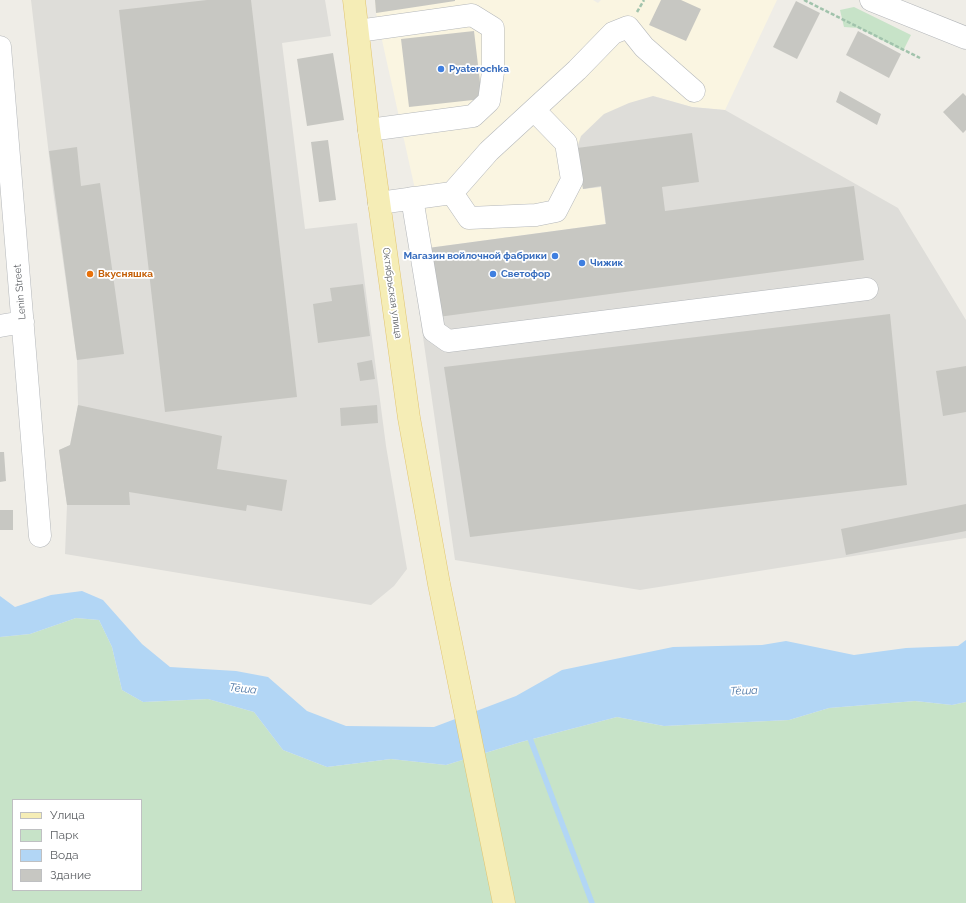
<!DOCTYPE html>
<meta charset="utf-8">
<style>
body{margin:0}
#map{position:relative;width:966px;height:903px;overflow:hidden;background:#efede7;font-family:Raleway,sans-serif}
canvas{display:block}
.legend{position:absolute;left:12px;top:799px;width:130px;height:92px;box-sizing:border-box;background:#fff;border:1px solid #bfc0c2;margin:0;padding:5px 7px;list-style:none;font-size:12px;color:#5f6266}
.legend li{display:flex;align-items:center;gap:8px;height:20px}
.legend b{width:20px;border:1px solid #bfc0c2}
</style>
<div id="map">
<canvas width="966" height="903"></canvas>
<ul class="legend">
<li><b style="height:5px;background:#f5edb6"></b>Улица</li>
<li><b style="height:11px;background:#c7e3c8"></b>Парк</li>
<li><b style="height:11px;background:#b2d6f5"></b>Вода</li>
<li><b style="height:11px;background:#c7c7c2"></b>Здание</li>
</ul>
</div>
<script>
const g = document.querySelector('canvas').getContext('2d');
g.lineJoin = 'round';
function fillPath(path, color) { g.fillStyle = color; g.fill(path, 'evenodd'); }
function strokePath(path, color, width, dash) { g.strokeStyle = color; g.lineWidth = width; g.lineCap = dash ? 'butt' : 'round'; g.setLineDash(dash || []); g.stroke(path); }
function write(font, color, halo, rows, align = 'center') {
  g.font = font + ' Raleway,sans-serif'; g.lineWidth = 3.5; g.setLineDash([]); g.textBaseline = 'middle'; g.strokeStyle = halo; g.fillStyle = color; for (const [text, x, y, turn = 0] of rows) {
    g.save(); g.translate(x, y); g.rotate((+turn || 0) * Math.PI / 180); g.textAlign = isNaN(turn) ? turn : align; if (halo) g.strokeText(text, 0, 0); g.fillText(text, 0, 0); g.restore();
  }
}
fillPath(new Path2D(`
 M375,0H593L598,3L601,0H777L725,110L692,107L653,96L582,189L601,186L606,224L428,248L376,13Z`), '#faf5e1');
fillPath(new Path2D(`
 M31,0H325L331,36L282,43L305,229L357,223L386,446L407,569L394,586L371,605L65,554L67,505L59,450L71,445L78,405L77,360L53,190Z
 M653,96L692,107L725,110L898,208L966,320V538L640,590L455,560L415,281L614,293L601,187L583,189L577,148L581,136L604,114L629,103Z`), '#deddd9');
fillPath(new Path2D(`
 M854,7L911,35L903,51L859,28L844,27L840,10Z
 M76,618L99,620L112,647L122,690L143,702L208,699L254,712L283,750L327,767L391,759L446,765L521,742L617,717L664,726L789,720L829,708L915,701L952,705L966,702V903H0V637L30,634ZM13,800H141V890H13Z`), '#c7e3c8');
fillPath(new Path2D(`
 M82,591L103,600L142,644L170,667L236,671L268,677L307,711L346,726L434,727L516,696L562,670L673,647L762,645L786,641L854,655L906,648L958,646L966,640V702L952,705L915,701L829,708L789,720L664,726L617,717L521,742L446,765L391,759L327,767L283,750L254,712L208,699L143,702L122,690L112,647L99,620L76,618L30,634L0,637V596L15,607L51,595Z`), '#b2d6f5');
strokePath(new Path2D(`
 M528,733L592,903`), '#b2d6f5', 5.5);
fillPath(new Path2D(`
 M207,0H251L297,397L165,412L119,10Z
 M375,0H455V1L376,13Z
 M661,0H681L701,9L686,41L649,25Z
 M796,1L820,13L797,59L773,47Z
 M474,31L482,99L409,107L401,39Z
 M858,31L901,54L889,78L846,55Z
 M333,53L344,120L307,126L297,59Z
 M840,91L881,114L877,125L836,102Z
 M963,93L966,96V130L963,133L943,112Z
 M692,133L699,182L662,187L665,211L854,186L864,260L438,317L428,248L606,224L601,186L583,189L577,148Z
 M328,140L336,200L319,202L311,142Z
 M77,147L81,186L100,183L124,354L77,360L49,151Z
 M363,284L370,336L318,343L313,304L332,301L330,288Z
 M890,314L907,485L470,537L444,367Z
 M372,360L375,379L360,381L357,363Z
 M966,366V412L943,416L936,371Z
 M78,405L222,436L217,469L287,480L282,511L247,505L246,511L129,492L130,505H67L59,450L70,445Z
 M377,405L378,423L341,426L340,408Z
 M0,452H4L6,481L0,482Z
 M966,504V531L846,555L841,529Z
 M0,510H13V530H0Z`), '#c7c7c2');
const minor = new Path2D(`
 M871,0L966,38
 M358,31L472,15L493,28V72L489,101L473,116L369,130
 M0,47L40,536
 M452,193L469,218L536,215L556,211L572,180L566,143L534,110
 M412,198L434,331L448,341L867,289
 M379,203L452,193L489,151L577,70L613,33L628,27L644,47L694,91
 M0,326L23,322`);
const major = new Path2D(`
 M354,0L369,130L409,418L439,584L504,903`);
strokePath(minor, '#b4b7ba', 23);
strokePath(major, '#e1c46f', 23);
strokePath(new Path2D(`
 M804,0L920,58
 M637,12L644,0`), '#a1c3ac', 2.5, [4, 2]);
strokePath(minor, '#fff', 22);
strokePath(major, '#f5edb6', 22);
for (const [x, y, r, color] of [
 [441,69,4,"#3f7fe0"],
 [555,256,4,"#3f7fe0"],
 [582,263,4,"#3f7fe0"],
 [90,274,4,"#e8710a"],
 [493,274,4,"#3f7fe0"]
]) { const dot = new Path2D(); dot.arc(x, y, r, 0, 2 * Math.PI); g.fillStyle = color; g.fill(dot); strokePath(dot, '#fff', 1.5); }
write('bold 10px', '#366cbe', '#fff', [
 ["Pyaterochka",449,69],
 ["Магазин войлочной фабрики",547,256,"right"],
 ["Чижик",590,263],
 ["Светофор",501,274]
], 'left');
write('bold 10px', '#c56008', '#fff', [
 ["Вкусняшка",98,274]
], 'left');
write('10px', '#5f6266', '#fff', [
 ["Lenin Street",20,292,-95],
 ["Октябрьская улица",392,293,82]
]);
write('italic 11px', '#4f78a6', '#fff', [
 ["Тёша",243,689,6],
 ["Тёша",744,691,-2]
]);
</script>
